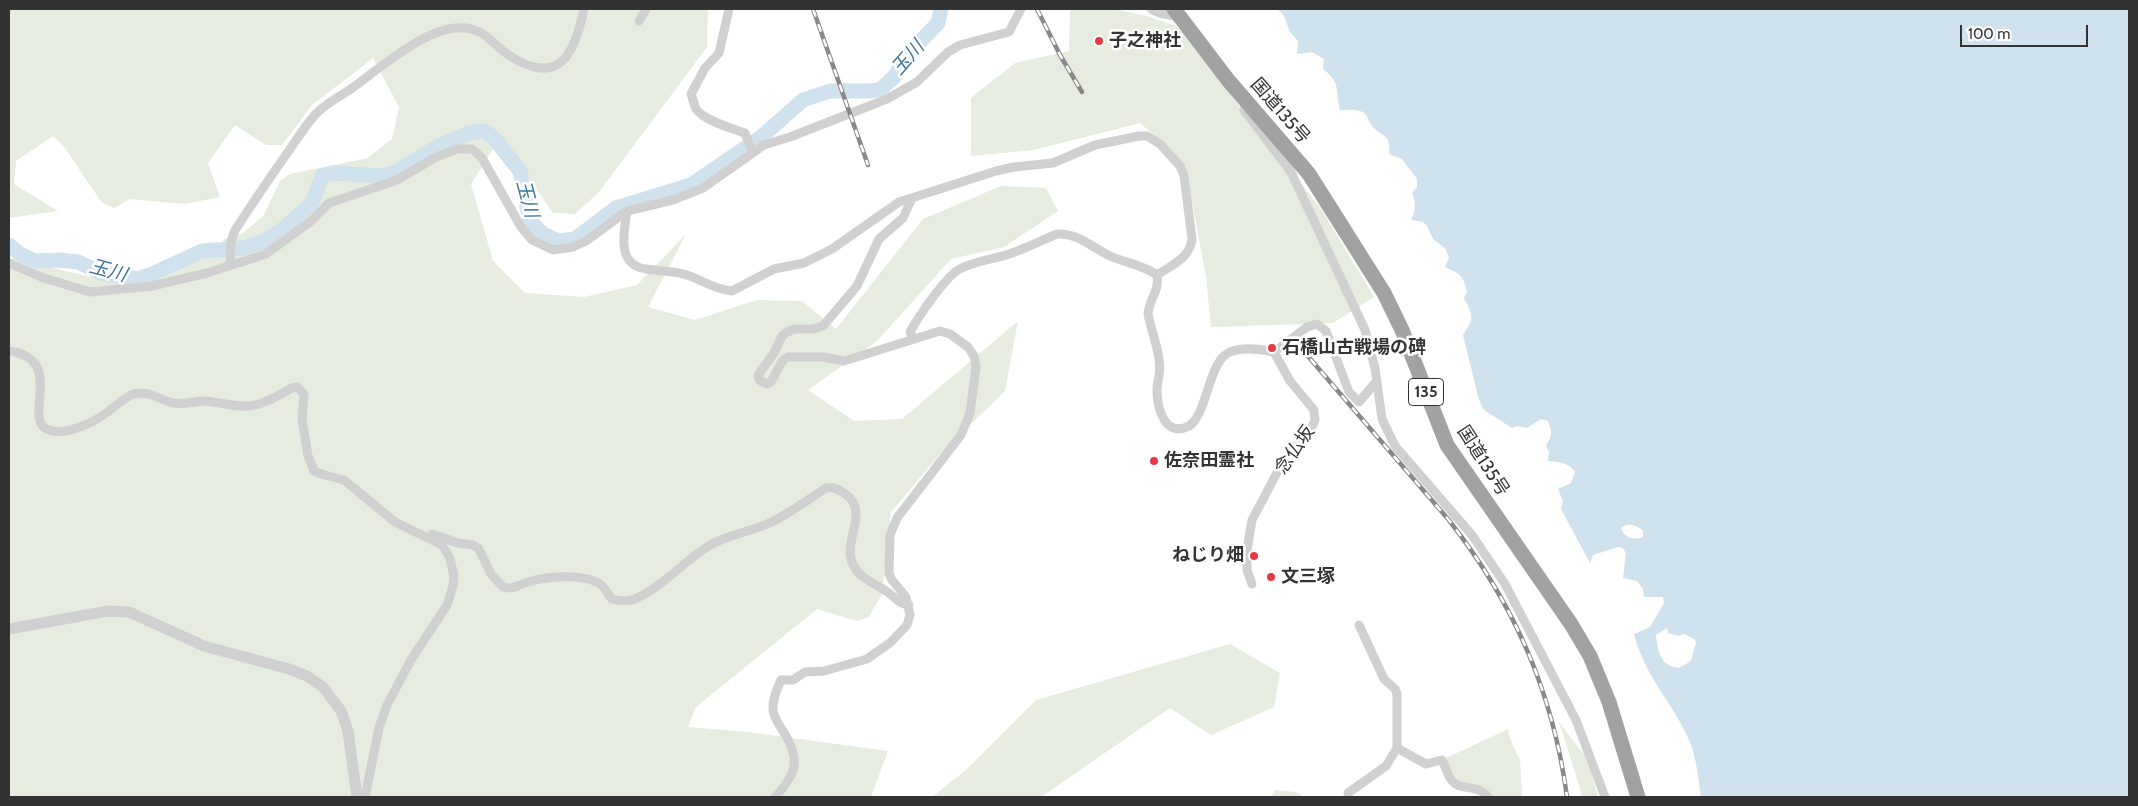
<!DOCTYPE html>
<meta charset="utf-8">
<style>
body{margin:0}
#map{position:relative;width:2138px;height:806px;overflow:hidden;background:#fff;font-family:Cabin,sans-serif}
canvas{display:block}
.frame{position:absolute;inset:0;border:10px solid #333;pointer-events:none}
.scale{position:absolute;left:1960px;top:25px;width:128px;height:22px;box-sizing:border-box;border:2px solid #333;border-top:0;padding-left:6px;font-size:15px;line-height:18px;white-space:nowrap;color:#333;-webkit-text-stroke:4px #fff;paint-order:stroke}
</style>
<div id="map">
<canvas width="2138" height="806"></canvas>
<div class="frame"></div>
<div class="scale">100 m</div>
</div>
<script>
const g = document.querySelector('canvas').getContext('2d');
g.lineJoin = 'round';
function fillPath(path, color) { g.fillStyle = color; g.fill(path, 'evenodd'); }
function strokePath(path, color, width, dash) { g.strokeStyle = color; g.lineWidth = width; g.lineCap = dash ? 'butt' : 'round'; g.setLineDash(dash || []); g.stroke(path); }
function write(font, color, halo, rows, align = 'center') {
  g.font = font + ' Cabin,"Noto Sans JP",sans-serif'; g.lineWidth = 5; g.setLineDash([]); g.textBaseline = 'middle'; g.strokeStyle = halo; g.fillStyle = color; for (const [text, x, y, turn = 0] of rows) {
    g.save(); g.translate(x, y); g.rotate((+turn || 0) * Math.PI / 180); g.textAlign = isNaN(turn) ? turn : align; if (halo) g.strokeText(text, 0, 0); g.fillText(text, 0, 0); g.restore();
  }
}
fillPath(new Path2D(`
 M9,9H708L707,47L599,192L575,214L553,213L515,159L498,141L471,184L493,261L525,293L584,297L637,285L686,234L648,307L695,320L757,300L802,301L836,329L923,219L1001,186L1046,188L1058,211L1004,247L951,259L877,341L808,390L854,421L902,419L1018,321L1005,391L939,455L891,512L882,594L869,617L857,621L817,609L696,707L688,727L748,732L888,751L871,797H9V258L126,285L213,255L224,239L243,233L264,215L280,181L290,174L368,158L392,139L399,107L373,58L312,105L282,145H266L235,125L208,163L220,197L185,204L130,199L114,208L102,203L65,148L53,136L16,161L14,184L58,211L9,218Z
 M1070,9H1113L1147,16L1176,26L1194,41L1219,80L1322,210L1374,297L1333,323L1211,327L1206,276L1190,192L1162,142L1140,123L1034,150L971,156V98L1015,63L1069,51Z
 M1230,644L1280,673L1274,707L1211,735L1170,708L1041,797H932L966,770L1036,700Z
 M1559,722L1588,760L1598,797H1581L1580,788Z
 M1508,729L1510,739L1520,760L1522,797H1488L1457,785L1442,760Z
 M1275,790L1296,792L1304,797H1271Z`), '#e6ecdf');
fillPath(new Path2D(`
 M1277,9H2129V797H1701C1698,778 1697,758 1689,740C1672,701 1646,679 1634,634L1650,627L1664,603L1663,597H1644L1643,589L1637,581L1623,578L1626,553L1623,548L1618,547L1593,555L1590,563L1561,509L1563,501L1558,489L1571,483L1575,472C1569,462 1558,462 1548,461L1549,453L1546,445C1553,436 1552,431 1548,421L1541,419L1527,428L1517,426L1512,428L1484,410L1479,400L1463,335C1475,318 1473,316 1464,298L1467,292C1463,275 1461,274 1445,267L1449,258L1445,248L1433,239L1427,226L1423,222L1411,220C1416,210 1416,203 1412,193L1417,187V179L1402,159L1389,154C1392,135 1382,137 1372,126C1368,121 1368,113 1360,111C1355,109 1346,110 1340,110C1335,90 1342,84 1323,69L1324,59L1312,52L1297,54L1298,41L1290,32L1283,14ZM1626,525C1633,524 1638,526 1643,531V537C1634,541 1624,538 1621,528ZM1667,628L1668,633L1678,636L1684,634L1694,639L1696,642L1691,661L1679,668C1660,666 1658,651 1656,635Z`), '#cfe2ee');
strokePath(new Path2D(`
 M9,245L20,254L35,261L59,260L78,262L101,273L137,279L150,275L202,251L243,248L265,241L283,229L312,203L322,176L333,173L382,176L394,173L439,146L469,133L484,131L494,138L520,171L530,221L543,234L559,241L575,239L616,208L691,185L760,138L803,100L830,91H871L881,89L894,77L912,50L938,23L941,9`), '#cfe2ee', 15);
strokePath(new Path2D(`
 M729,9L719,53L705,68L691,94C693,99 694,105 696,109C703,120 733,129 745,133L752,152
 M1151,9L1159,13L1179,17
 M639,21L646,9
 M1246,102L1244,110L1291,172L1365,330L1375,368L1382,419L1395,446L1472,535L1505,584L1576,720L1605,797
 M627,211C624,232 616,265 646,269C659,271 671,271 684,274C701,279 715,290 732,291L774,269L804,263L832,249L899,202L996,171L1014,167L1053,163L1095,145L1139,136H1147L1160,144L1180,166L1184,176L1192,239C1190,258 1172,265 1157,275
 M9,263L41,277L90,292L152,286L207,273L266,254L311,221L329,203L397,180L436,157L457,149H472L482,158L521,227L532,240L553,250L573,247L586,241L627,211L673,200L703,188L764,145L790,137L887,99L917,82L948,52L960,45L1009,32L1021,9
 M230,266L231,242L234,232C249,208 265,185 281,162C292,147 302,130 314,116C323,105 339,97 351,89C379,69 420,32 455,28C484,25 490,43 510,56C560,88 575,52 584,9
 M913,338L910,332C918,317 945,278 958,270C973,261 990,260 1006,255C1023,250 1040,241 1057,234C1079,233 1091,247 1110,256C1126,263 1143,265 1157,275C1160,291 1149,299 1148,314C1152,336 1164,359 1158,381C1154,399 1162,440 1189,426C1206,416 1208,369 1225,355C1236,346 1260,349 1274,352
 M9,351C68,359 20,421 49,430C65,436 93,423 106,413C115,407 124,397 134,394C151,390 160,401 174,403C184,405 195,401 205,401C219,402 233,407 246,406C262,406 279,395 292,388L297,387L304,394L302,419L308,456L314,471L321,474L344,480L395,522L442,545L450,558L454,577L453,586L447,605L411,660L387,705L379,728L365,797
 M1274,352L1307,327L1317,324L1326,331L1349,392L1359,402L1376,382
 M432,534L458,543L473,545L479,549L491,574L503,587C514,590 518,585 528,582C547,576 579,574 597,582C604,585 607,594 612,599C620,601 627,602 635,599C662,587 682,563 707,547C725,535 747,533 767,524C788,515 807,500 826,488C834,487 838,489 844,493C871,511 843,539 852,562C858,578 873,582 886,591C894,596 900,605 909,605
 M1252,584L1247,570V550L1252,520L1280,467L1311,429L1315,420L1314,410L1290,381L1274,352
 M1359,625L1384,679L1395,689L1397,694V748L1426,764L1442,760C1445,766 1448,776 1452,781C1460,791 1479,784 1488,797
 M1348,793L1386,766L1397,748
 M775,797C797,774 801,759 783,731C779,725 774,718 773,710C772,699 777,690 781,680H793L805,672L824,671L867,659L891,642L907,625L910,615L906,597L892,580L889,574L890,535L897,518L961,435L970,413L976,367L974,356L968,347L950,334L940,331L844,361L823,357H788L783,360L771,382L767,384L759,380L758,375L774,353L782,336L787,332L794,329H813L823,326L857,286L879,239L903,218L912,198`), '#d0d0d0', 9);
strokePath(new Path2D(`
 M9,629L108,611L129,612L204,646L289,669L307,676L323,687L341,711L348,731L357,797`), '#d0d0d0', 11);
strokePath(new Path2D(`
 M1174,9L1228,80L1309,174L1384,293L1402,330L1447,445L1571,624L1590,656L1609,702L1638,797`), '#a2a2a2', 15);
const rail = new Path2D(`
 M813,9L868,165
 M1037,9L1060,55L1082,92
 M1300,347L1448,519C1514,603 1553,692 1567,797`);
strokePath(rail, '#888', 4.5);
strokePath(rail, '#fff', 2.5, [8]);
for (const [x, y, r, color] of [
 [1099,41,5,"#e63946"],
 [1272,348,5,"#e63946"],
 [1154,461,5,"#e63946"],
 [1254,556,5,"#e63946"],
 [1271,577,5,"#e63946"]
]) { const dot = new Path2D(); dot.arc(x, y, r, 0, 2 * Math.PI); g.fillStyle = color; g.fill(dot); strokePath(dot, '#fff', 2); }
for (const [x, y, w] of [
 [1426,392,35]
]) { const box = new Path2D(); box.roundRect(x - w / 2, y - 13.5, w, 27, 4); g.fillStyle = '#fff'; g.fill(box); strokePath(box, '#333', 1); }
write('bold 16px', '#333', null, [
 ["135",1426,392]
]);
write('bold 18px', '#333', '#fff', [
 ["子之神社",1109,41],
 ["石橋山古戦場の碑",1282,348],
 ["佐奈田霊社",1164,461],
 ["ねじり畑",1244,556,"right"],
 ["文三塚",1281,577]
], 'left');
write('18px', '#333', '#fff', [
 ["国道135号",1280,111,49],
 ["念仏坂",1295,450,-55],
 ["国道135号",1483,461,57]
]);
write('italic 19px', '#3f7597', '#fff', [
 ["玉川",908,58,-49],
 ["玉川",527,199,75],
 ["玉川",108,271,15]
]);
</script>
